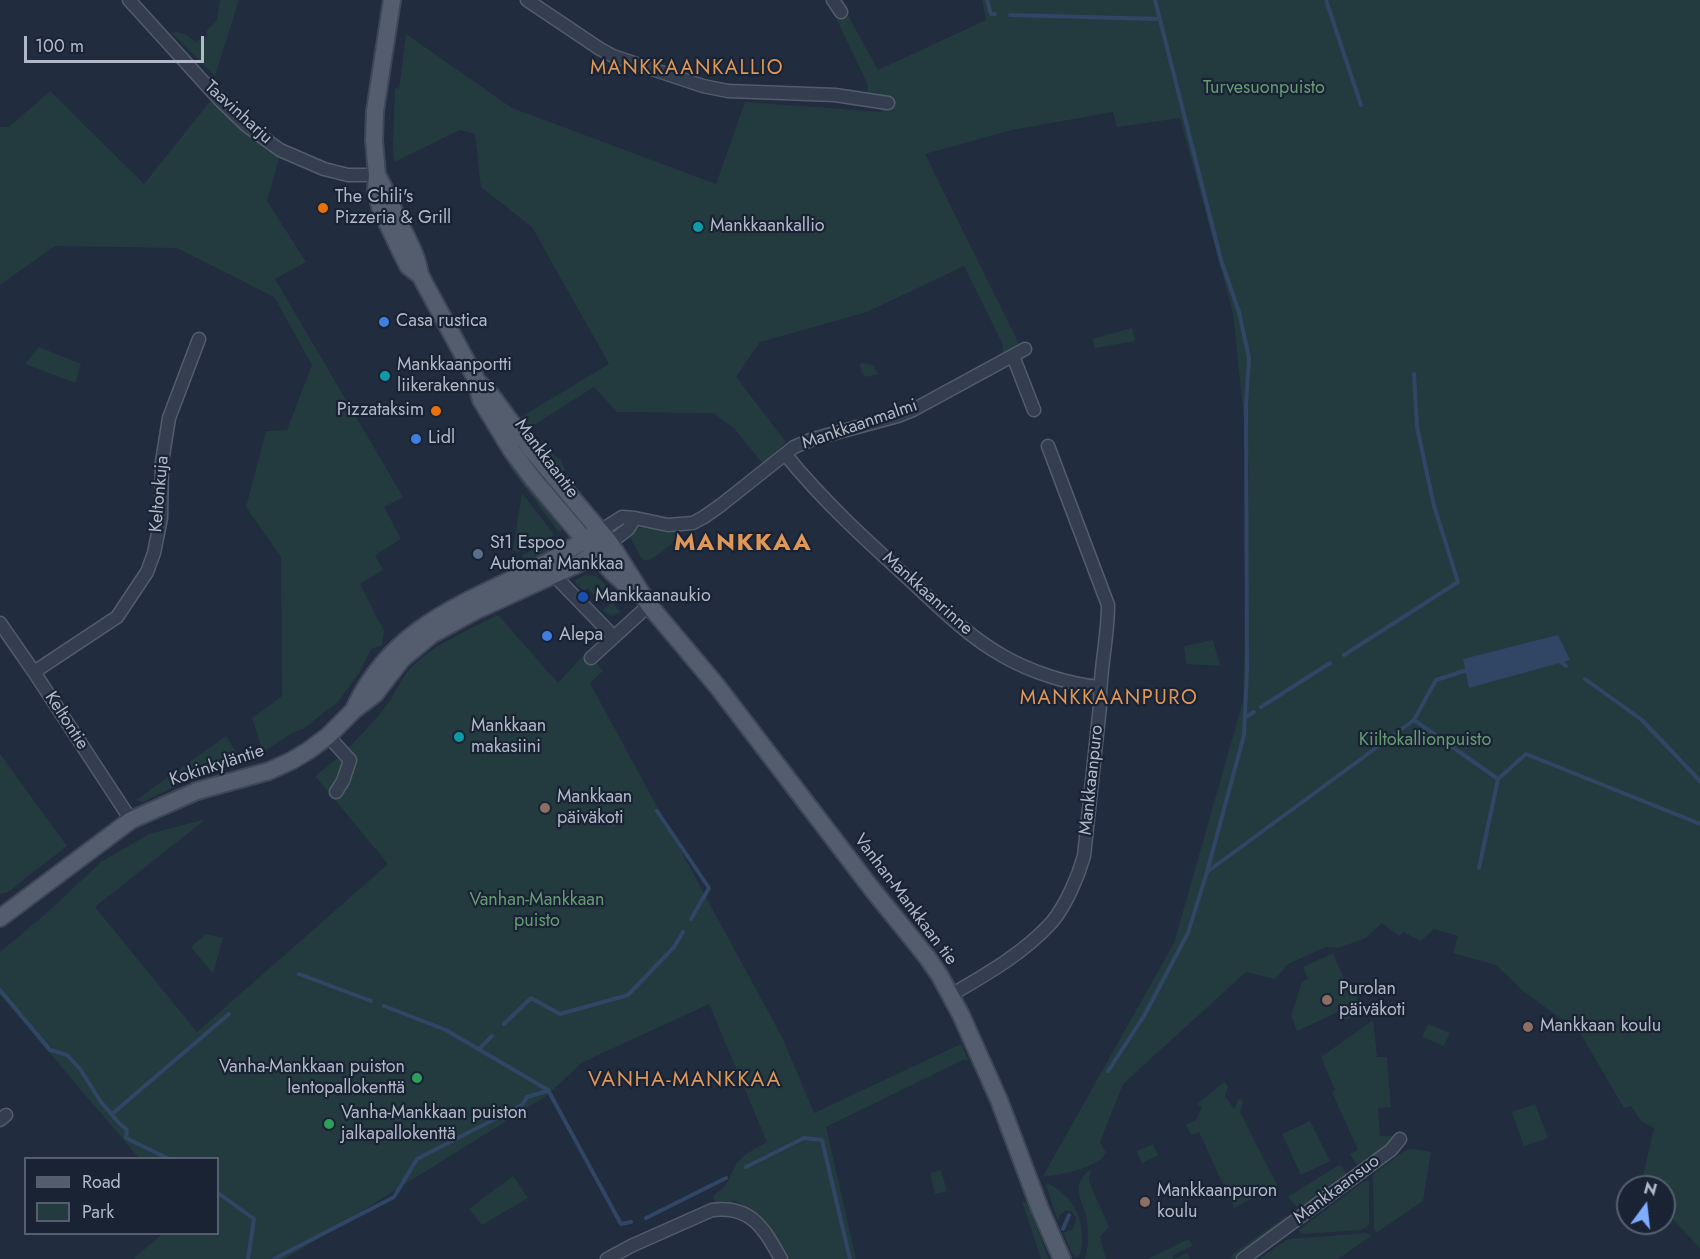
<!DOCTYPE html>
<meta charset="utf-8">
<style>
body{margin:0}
#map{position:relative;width:1700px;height:1259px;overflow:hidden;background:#212c3e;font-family:Jost,sans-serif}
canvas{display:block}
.legend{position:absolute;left:24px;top:1157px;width:195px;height:78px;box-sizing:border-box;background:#1a2333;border:2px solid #565f6f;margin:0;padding:8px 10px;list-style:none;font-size:18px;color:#b1b9c9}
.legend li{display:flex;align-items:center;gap:12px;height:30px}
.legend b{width:30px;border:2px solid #565f6f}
.north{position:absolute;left:1616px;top:1175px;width:60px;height:60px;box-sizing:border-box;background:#1a2333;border:2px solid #565f6f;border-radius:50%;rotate:15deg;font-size:16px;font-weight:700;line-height:24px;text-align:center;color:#b1b9c9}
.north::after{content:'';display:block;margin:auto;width:21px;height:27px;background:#80acff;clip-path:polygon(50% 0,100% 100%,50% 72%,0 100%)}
.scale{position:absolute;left:24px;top:36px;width:180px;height:27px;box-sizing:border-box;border:3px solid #b1b9c9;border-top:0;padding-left:8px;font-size:18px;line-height:21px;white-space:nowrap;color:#b1b9c9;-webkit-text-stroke:4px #1a2333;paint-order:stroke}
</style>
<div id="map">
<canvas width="1700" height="1259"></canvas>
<ul class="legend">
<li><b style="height:8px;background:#535d6e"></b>Road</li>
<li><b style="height:16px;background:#233b3f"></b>Park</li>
</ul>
<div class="north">N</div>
<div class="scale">100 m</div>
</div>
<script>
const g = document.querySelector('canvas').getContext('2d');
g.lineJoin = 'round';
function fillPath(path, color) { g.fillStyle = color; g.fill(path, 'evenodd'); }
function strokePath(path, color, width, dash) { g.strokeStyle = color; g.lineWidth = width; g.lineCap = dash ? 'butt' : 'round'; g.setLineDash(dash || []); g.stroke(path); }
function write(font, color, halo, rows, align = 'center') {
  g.font = font + ' Jost,sans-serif'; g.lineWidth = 4.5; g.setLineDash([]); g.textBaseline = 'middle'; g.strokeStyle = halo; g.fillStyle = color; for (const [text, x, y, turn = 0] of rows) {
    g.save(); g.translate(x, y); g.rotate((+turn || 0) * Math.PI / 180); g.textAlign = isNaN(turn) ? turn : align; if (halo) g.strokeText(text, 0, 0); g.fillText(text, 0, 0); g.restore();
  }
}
fillPath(new Path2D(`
 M220,0H239L215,76L172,33C181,30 189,37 196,42L207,36V30L217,20Z
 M982,0H1700V1248L1664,1210V1187H1644V1172L1654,1128L1641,1121L1631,1106L1624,1108L1580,1033L1523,991L1496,965L1453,953L1458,936L1434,929L1421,941L1403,932L1399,936L1382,923L1366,938L1338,948L1326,947L1288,964L1275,979L1246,972L1123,1084L1100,1142L1106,1153C1104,1155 1102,1158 1100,1160C1090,1168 1056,1177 1043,1176L1174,943L1243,701L1249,469L1233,313L1180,118L1117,127L1113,112L1012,130L925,154L1020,346L1002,355L1003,345L964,266L867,312L760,342L736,377L786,442L763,464L734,428L713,413L617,412L594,387L529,428L521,417L609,364L532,227L481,187L475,134L460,130L394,162L393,143L395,88L399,89L406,34L512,108L716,184L745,102L882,112L867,94L868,85L835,16L845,10L878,70L986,20Z
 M50,91L144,184L212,99L280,155L267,201L306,262L275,279L403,497L384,507L401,539L375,555L383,570L360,584L384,631L382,645L371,649L361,670L339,701L303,729L292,733L263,752L252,718L282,696L281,557L246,507L266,431L287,430L312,365L274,297L177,248L55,246L0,285V127H9Z
 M1132,328L1135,341L1095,348L1092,339Z
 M39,347L81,364L75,383L25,364Z
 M862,363L873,365L878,374L866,377L862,374L860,364Z
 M528,436L561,460L565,470L562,473L551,465Z
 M508,457C528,479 557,502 562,532L558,531L509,466Z
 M522,493L553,533L552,538L518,552L513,550Z
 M642,526L673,529L676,531L678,536C673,543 655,559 647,560C646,561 644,559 642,559L629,535L634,530Z
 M555,539L558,543C552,557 539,558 525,561L522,555Z
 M584,575L596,576L607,586L595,596L588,588L584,591L574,581Z
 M612,602L621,612L613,615L608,614L603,610Z
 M498,615L558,683L586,652L603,671L590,683L783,1039L814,1113L961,1044L969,1061L963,1060L826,1127L856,1259H787L761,1216L736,1201L716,1203L713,1196L725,1186L737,1163L746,1154L767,1142L709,1004L581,1063L548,1095L285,1259H133L162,1234H218V1158H139L0,995V952L49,911L101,862L149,834L206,819L95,907L197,1032L388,864L315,776C343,755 365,732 387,705C396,693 401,677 412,667C435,643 469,630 498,615Z
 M1213,640L1220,666L1186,664L1184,646Z
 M226,736L238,755L234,765L186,781L143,802L136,800Z
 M0,754L67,846L8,892L0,894Z
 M206,934L223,938L213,974L191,947Z
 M1333,953L1348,989L1356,986L1359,1014L1345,1020L1340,1011L1297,1031L1291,1016L1302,982L1308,979L1303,967Z
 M1373,1020L1377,1057H1387L1391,1107L1378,1108L1380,1136H1393L1389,1144L1359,1166L1355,1162L1350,1154L1358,1150L1332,1092L1335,1090L1321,1057Z
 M1428,1024L1450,1033L1444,1046L1422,1037Z
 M1224,1082L1228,1086L1225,1096L1234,1109L1238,1100L1241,1099L1243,1102L1240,1112L1277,1185L1275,1188H1272L1234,1208L1199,1132L1191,1135L1186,1125L1196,1120L1202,1107L1197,1104Z
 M1535,1104L1548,1138L1524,1146L1512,1112Z
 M1310,1121L1330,1161L1301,1175L1282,1134Z
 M1153,1144L1158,1155L1142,1163L1137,1151Z
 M1413,1149L1431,1152L1423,1201L1376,1233L1374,1229L1373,1176L1375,1173L1406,1150Z
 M1339,1165L1342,1166L1346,1173V1176L1306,1206H1296L1288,1197Z
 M1092,1169L1089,1178L1090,1184L1109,1227L1100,1237L1106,1259H1085C1089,1245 1089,1231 1086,1216C1082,1199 1069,1184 1092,1169Z
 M941,1170L947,1191L935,1194L930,1173Z
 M513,1176L528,1198L482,1225L469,1209Z
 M1368,1181L1369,1182V1224L1367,1227L1361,1230L1303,1234L1299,1232V1230L1363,1182Z
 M1049,1184C1070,1195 1083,1214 1082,1239C1082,1246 1082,1252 1078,1257H1075L1072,1253L1063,1233L1073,1229L1076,1218L1072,1212L1066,1210L1059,1216L1058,1221L1046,1185Z
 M1022,1201L1027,1203L1049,1259H1041Z
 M1286,1216L1289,1219L1236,1259H1233L1230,1256Z
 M1367,1233L1371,1236L1338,1259H1259L1288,1239Z
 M1189,1239L1192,1246L1172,1256L1174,1259L1187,1253L1190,1259H1148Z`), '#233b3f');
fillPath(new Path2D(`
 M1558,635L1570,660L1469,688L1463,659Z`), '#314565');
strokePath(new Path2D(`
 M987,0L991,14H995
 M1326,0L1361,105
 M1010,15L1160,19
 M1344,655L1458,582L1434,506L1417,427L1414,374
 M1557,659L1566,666
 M1585,679L1642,720L1700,781
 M1261,707L1330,663
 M1246,717L1254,712
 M1414,720L1498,779L1479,868
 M1498,779L1526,754L1700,824
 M657,811L709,888L691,919
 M1207,872L1414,720L1436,680L1470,669
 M299,974L371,1001
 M0,990L50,1050L67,1055L80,1069L101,1102L119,1123L127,1130L126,1138L167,1158
 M384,1006L446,1030L548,1090L621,1224L631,1222
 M504,1024L531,998L560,1014L628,995L674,947L683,932
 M479,1049L492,1036
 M1108,1071L1144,1016L1188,933L1207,872L1244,735L1247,671L1246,405L1249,358L1239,312L1221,260L1155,0
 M112,1114L229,1014
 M746,1167L804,1138L822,1140L850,1259
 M218,1193L254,1219L248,1259
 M646,1218L726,1178
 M1063,1229L1069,1215
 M274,1259L394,1197L417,1159L522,1105L527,1097L547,1091`), '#314565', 4);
const minor = new Path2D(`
 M129,0L219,99L247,126L280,150L324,169L348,175H377
 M527,0L600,49L613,56L703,86L728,91L835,95L888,103
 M833,0L841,12
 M1013,356L1034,410
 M785,454C822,500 867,541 911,581C940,608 969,637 1003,656C1031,672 1068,684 1099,687
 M600,531L622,517L635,518L668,525L693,523L704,517L721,505L794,447L813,439L898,416L913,410L1025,349
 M610,543L628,529L635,518
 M548,569L614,637
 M0,623L34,672L131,820
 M591,658L649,605
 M34,672L117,617L147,572L154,553L161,518L162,462L169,418L199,339
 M328,736L350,760L343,781L336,792
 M951,995C987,974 1024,953 1052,922C1066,905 1078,877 1084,856L1100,706C1099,672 1108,639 1108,605L1048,446
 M0,1120L6,1115
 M607,1259L631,1246L712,1210C752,1205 764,1229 781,1259
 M1243,1259L1391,1150L1400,1139`);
const major = new Path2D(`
 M392,0L375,111L374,140L377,175L376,191L381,210L402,254L408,266L417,273
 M377,175C386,190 390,202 397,218C406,237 417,254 420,275L475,377L481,400L512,451L533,479L612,572L632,590
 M477,381L491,395L530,448L610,543L649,605L717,686L872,889L927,957L940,976L961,1015L999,1100L1040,1209L1062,1259
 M355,707C395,624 466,603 542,565C560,556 577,545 594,534
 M0,918L131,820L197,791L269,771L291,761L308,751L328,736L354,710L375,694L402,659L431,635L475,611L580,563L610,543`);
strokePath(minor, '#535c6c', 15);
strokePath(major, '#3e4757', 20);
strokePath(minor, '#353e4e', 12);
strokePath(major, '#535d6e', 16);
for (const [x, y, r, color] of [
 [323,208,6,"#e8710a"],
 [698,227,6,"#0f9aa8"],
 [384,322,6,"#3f7fe0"],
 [385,376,6,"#0f9aa8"],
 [436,411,6,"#e8710a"],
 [416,439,6,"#3f7fe0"],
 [478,554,6,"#5c6f8a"],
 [583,597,6,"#1a4fb4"],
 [547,636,6,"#3f7fe0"],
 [459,737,6,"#0f9aa8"],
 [545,808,6,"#8d6e63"],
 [1327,1000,6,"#8d6e63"],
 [1528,1027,6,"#8d6e63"],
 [417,1078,6,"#2e9e5b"],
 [329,1124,6,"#2e9e5b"],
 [1145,1202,6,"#8d6e63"]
]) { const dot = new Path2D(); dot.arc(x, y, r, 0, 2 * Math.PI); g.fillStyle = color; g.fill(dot); strokePath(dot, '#1a2333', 2); }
write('18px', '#659c74', '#1a2333', [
 ["Turvesuonpuisto",1264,89],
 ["Kiiltokallionpuisto",1425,741],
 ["Vanhan-Mankkaan",537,901],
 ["puisto",537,922]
]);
write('18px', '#b1b9c9', '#1a2333', [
 ["Taavinharju",238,113,42],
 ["Mankkaanmalmi",860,425,-19],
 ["Mankkaantie",546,459,53],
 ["Keltonkuja",160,494,-85],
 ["Mankkaanrinne",927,594,42],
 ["Keltontie",66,721,57],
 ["Kokinkyläntie",217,766,-18],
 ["Mankkaanpuro",1092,780,-84],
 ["Vanhan-Mankkaan tie",905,900,53],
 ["Mankkaansuo",1337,1190,-37]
]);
write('18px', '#b1b9c9', '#1a2333', [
 ["The Chili's",335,198],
 ["Pizzeria & Grill",335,219],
 ["Mankkaankallio",710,227],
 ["Casa rustica",396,322],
 ["Mankkaanportti",397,366],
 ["liikerakennus",397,387],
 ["Pizzataksim",424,411,"right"],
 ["Lidl",428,439],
 ["St1 Espoo",490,544],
 ["Automat Mankkaa",490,565],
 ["Mankkaanaukio",595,597],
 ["Alepa",559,636],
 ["Mankkaan",471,727],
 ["makasiini",471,748],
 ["Mankkaan",557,798],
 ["päiväkoti",557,819],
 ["Purolan",1339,990],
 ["päiväkoti",1339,1011],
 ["Mankkaan koulu",1540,1027],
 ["Vanha-Mankkaan puiston",405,1068,"right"],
 ["lentopallokenttä",405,1089,"right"],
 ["Vanha-Mankkaan puiston",341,1114],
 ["jalkapallokenttä",341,1135],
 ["Mankkaanpuron",1157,1192],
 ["koulu",1157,1213]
], 'left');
g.letterSpacing = '1.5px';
write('20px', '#dd9758', '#1a2333', [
 ["MANKKAANKALLIO",687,69],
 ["MANKKAANPURO",1109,699]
]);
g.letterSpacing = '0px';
g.letterSpacing = '1.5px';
write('21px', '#dd9758', '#1a2333', [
 ["VANHA-MANKKAA",685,1081]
]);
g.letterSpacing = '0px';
g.letterSpacing = '1.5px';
write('bold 24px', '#dd9758', '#1a2333', [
 ["MANKKAA",743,544]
]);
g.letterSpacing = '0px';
</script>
